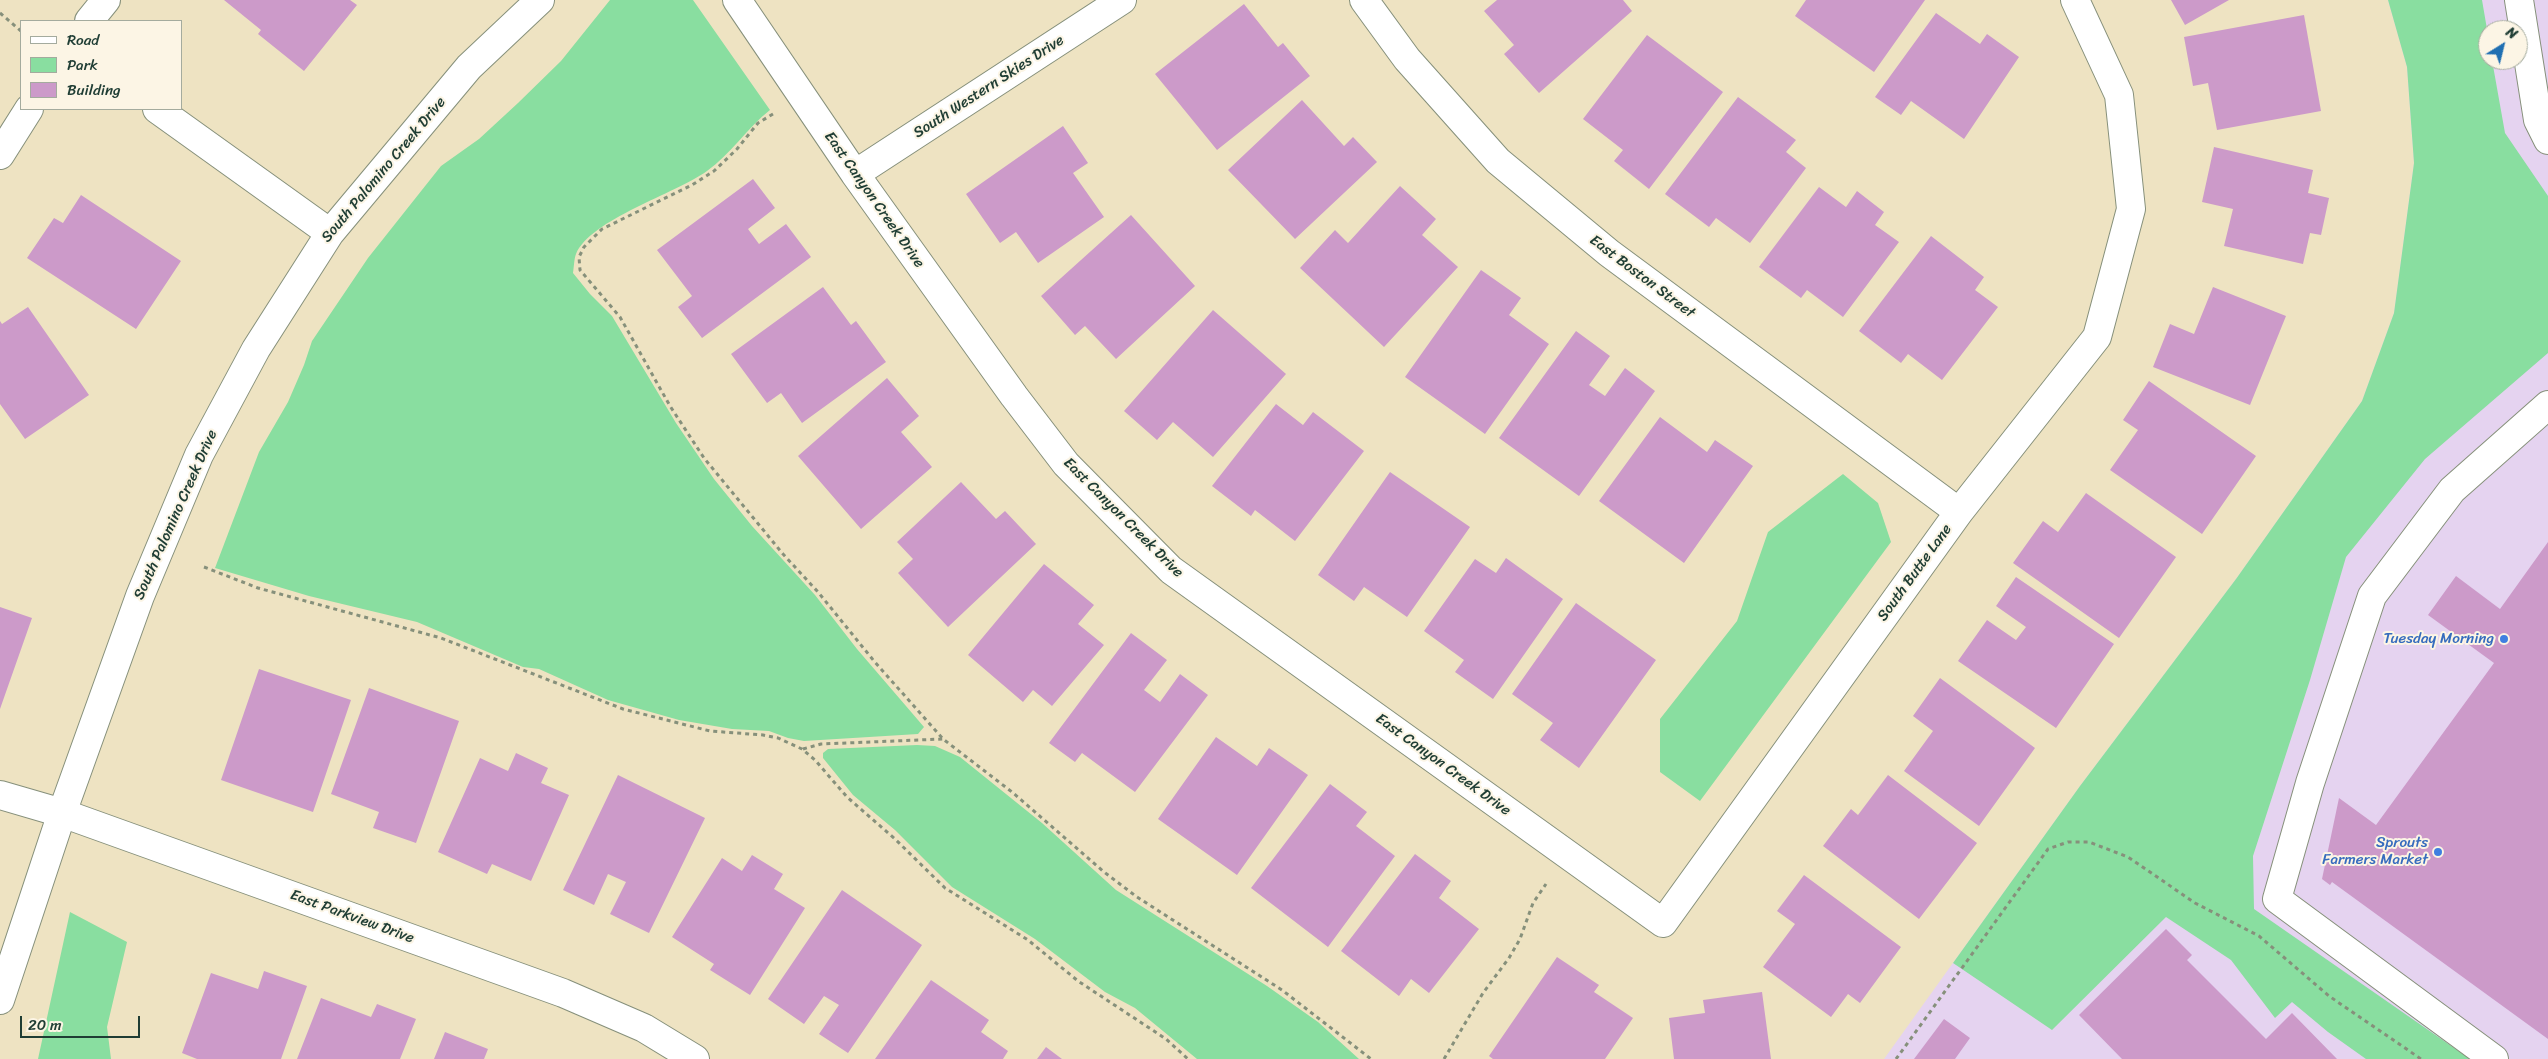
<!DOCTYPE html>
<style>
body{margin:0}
#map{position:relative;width:2548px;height:1059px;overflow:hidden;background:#eee3c2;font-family:Sriracha,sans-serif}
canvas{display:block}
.legend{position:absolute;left:20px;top:20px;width:162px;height:90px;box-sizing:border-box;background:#fcf5e5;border:1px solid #a4ab9e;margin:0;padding:6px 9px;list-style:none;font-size:15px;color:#1f3d34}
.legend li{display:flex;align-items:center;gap:10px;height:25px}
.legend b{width:25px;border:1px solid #a4ab9e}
.north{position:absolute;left:2478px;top:20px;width:50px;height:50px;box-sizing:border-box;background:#fcf5e5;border:1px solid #a4ab9e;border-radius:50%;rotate:36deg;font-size:14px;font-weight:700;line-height:20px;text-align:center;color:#1f3d34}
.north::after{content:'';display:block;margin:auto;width:18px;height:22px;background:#1f6fb2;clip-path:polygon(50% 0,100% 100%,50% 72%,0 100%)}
.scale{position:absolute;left:20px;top:1016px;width:120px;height:22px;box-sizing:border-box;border:2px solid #1f3d34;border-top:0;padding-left:6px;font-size:15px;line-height:18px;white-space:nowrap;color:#1f3d34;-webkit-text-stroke:4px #fcf5e5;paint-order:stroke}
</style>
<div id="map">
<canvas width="2548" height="1059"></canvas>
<ul class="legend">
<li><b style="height:6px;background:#fff"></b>Road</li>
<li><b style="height:14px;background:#89dea0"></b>Park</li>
<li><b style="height:14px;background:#cc9ac9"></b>Building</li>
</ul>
<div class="north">N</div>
<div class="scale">20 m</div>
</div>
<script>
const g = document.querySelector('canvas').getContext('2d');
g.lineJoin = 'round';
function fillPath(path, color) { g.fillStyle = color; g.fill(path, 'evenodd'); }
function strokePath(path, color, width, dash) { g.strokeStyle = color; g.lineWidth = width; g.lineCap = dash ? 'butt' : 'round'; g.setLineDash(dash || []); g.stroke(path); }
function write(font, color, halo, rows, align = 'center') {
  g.font = font + ' Sriracha,sans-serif'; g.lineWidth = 4; g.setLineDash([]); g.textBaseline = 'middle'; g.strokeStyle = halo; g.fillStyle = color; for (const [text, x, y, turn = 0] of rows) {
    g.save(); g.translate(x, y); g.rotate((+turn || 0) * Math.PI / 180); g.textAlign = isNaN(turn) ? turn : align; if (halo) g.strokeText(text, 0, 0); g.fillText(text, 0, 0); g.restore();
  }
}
fillPath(new Path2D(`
 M2388,0H2548V1059H1884L2080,786L2236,579L2362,401L2394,313L2414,163L2407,67ZM2488,30H2518V60H2488Z`), '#e5d3f0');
fillPath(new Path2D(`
 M610,0H693L770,110C747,128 731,154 707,171C675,194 591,219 576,254C574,259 574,267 573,273L590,294L612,316L676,423L714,479L752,526L815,595L857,649L918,720L924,727L918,734L804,741L788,738L769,731L732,729L679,720L608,700L539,669L523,667L417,622L309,596L215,568L259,452L288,402L304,365L312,341L368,258L441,166L479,139L518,103L561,61Z
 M2388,0H2482L2488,35V60H2492L2505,133L2548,196V353L2425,459L2346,557L2310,680L2253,856L2254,909L2470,1059H2366L2328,1032L2292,1002L2275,1018L2231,960L2166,917L2052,1030L1953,963L2080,786L2236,579L2362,401L2394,313L2414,163L2407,67Z
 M1843,474L1878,503L1891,542L1700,801L1660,772V719L1737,621L1768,532Z
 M917,745L935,746L960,757L1042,823L1116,890L1267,986L1318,1022L1359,1059H1197L1135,1008L1105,992L1035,939L952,887L895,830L853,795L823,758V753L828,749Z
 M70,912L127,942L107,1027L111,1059H38Z`), '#89dea0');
fillPath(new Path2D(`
 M224,0H350L357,5L304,71L258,34L261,30Z
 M1497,0H1623L1632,11L1539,93L1504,54L1514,45L1484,11Z
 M1806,0H1925L1874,72L1795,16Z
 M2171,0H2229L2185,25Z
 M1244,4L1278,47L1283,43L1310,76L1217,150L1155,74Z
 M1936,13L1980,44L1987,34L2019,57L1964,139L1911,101L1901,115L1875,97Z
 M2304,15L2321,111L2217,130L2208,83L2193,86L2184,37Z
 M1647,35L1723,92L1649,189L1614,161L1623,150L1583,119Z
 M1738,97L1796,140L1786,152L1806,168L1750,243L1716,218L1709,227L1665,194Z
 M1302,100L1344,146L1353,137L1377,162L1295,239L1228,170Z
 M1063,126L1088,163L1073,173L1104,217L1038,263L1016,232L1000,243L966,194Z
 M2214,147L2313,170L2308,193L2329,198L2321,235L2310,233L2303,264L2224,246L2233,209L2202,202Z
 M753,179L775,208L748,229L759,244L786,224L811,257L702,338L678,307L692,296L657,250Z
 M1400,186L1436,219L1422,235L1458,267L1384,347L1300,268L1335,230L1348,243Z
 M1819,187L1846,207L1857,191L1884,212L1875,225L1899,242L1843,317L1807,290L1801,298L1759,267Z
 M81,195L181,261L136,329L27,258L54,218L63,223Z
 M1131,215L1195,286L1116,359L1085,326L1075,335L1041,296Z
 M1931,236L1984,277L1975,290L1998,307L1942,380L1908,354L1901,363L1859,331Z
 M1481,270L1521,298L1509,315L1549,344L1485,434L1405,377Z
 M823,287L851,325L856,321L886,362L802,423L781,393L767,403L731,354Z
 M2213,287L2286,316L2250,405L2153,367L2170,324L2194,334Z
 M28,307L89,395L25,439L0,404V321L2,324Z
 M1213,310L1286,374L1213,457L1173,422L1157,440L1124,411Z
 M1576,331L1610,356L1589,385L1605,396L1625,368L1655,391L1579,496L1499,438Z
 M887,378L919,416L901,432L932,467L861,529L798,456Z
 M2149,381L2256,456L2202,534L2110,470L2138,430L2123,420Z
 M1276,404L1303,425L1313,412L1364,451L1295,541L1255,510L1251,516L1212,486Z
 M1660,417L1707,452L1715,440L1753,466L1684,563L1599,501Z
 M1390,472L1470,527L1407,617L1364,587L1354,601L1318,575Z
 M961,482L996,519L1005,511L1036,544L948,627L898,573L913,559L897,542Z
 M2086,493L2176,557L2119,638L2013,563L2043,521L2058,532Z
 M2548,542V1039L2332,882L2330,885L2322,879L2339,798L2376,825L2494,663L2428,615L2456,576L2500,609Z
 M1506,558L1563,599L1493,699L1455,672L1464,660L1424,631L1475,559L1496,573Z
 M1044,564L1094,605L1078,624L1104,645L1052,706L1033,690L1023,702L968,655Z
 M2016,577L2114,644L2056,728L1958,661L1987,620L2016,640L2026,627L1996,606Z
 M1576,603L1656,660L1579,768L1540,740L1553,723L1512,694Z
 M0,607L32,618L0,709Z
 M1131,633L1167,660L1144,690L1160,702L1180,674L1208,695L1135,792L1082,753L1075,762L1049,743Z
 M259,669L351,700L313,812L221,780Z
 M1940,678L2035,748L1979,826L1904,771L1933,731L1913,716Z
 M369,688L459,721L416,843L373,828L379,812L331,794Z
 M1216,737L1257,766L1269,748L1308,775L1237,875L1158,819Z
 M516,753L548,768L541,783L569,795L531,881L492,864L487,874L438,852L480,758L508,771Z
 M618,775L705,818L649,933L610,914L626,882L608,874L594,905L563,890Z
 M1888,775L1977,843L1919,919L1823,846L1851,809L1858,815Z
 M1330,784L1367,812L1356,826L1395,856L1328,947L1251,888Z
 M1415,854L1451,881L1439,898L1479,929L1429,993L1411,979L1399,996L1341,951Z
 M752,855L783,874L774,889L805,908L750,995L710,970L714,964L672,937L722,858L742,871Z
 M1804,875L1901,947L1860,1003L1848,994L1831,1017L1763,967L1795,924L1777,911Z
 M842,890L922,945L848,1053L819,1034L839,1005L824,996L804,1024L768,999Z
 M2166,929L2192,955L2187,960L2266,1039L2292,1013L2337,1059H2122L2079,1015Z
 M1557,957L1599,985L1594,992L1633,1018L1605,1059H1493L1489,1056Z
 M264,971L307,986L281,1059H197L182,1053L211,973L258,989Z
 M931,980L989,1020L981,1032L1008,1051L1003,1059H875Z
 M1762,992L1771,1059H1674L1669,1018L1705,1013L1703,1000Z
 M321,998L371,1017L377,1004L416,1019L400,1059H297Z
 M1944,1019L1970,1038L1955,1059H1914Z
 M445,1032L488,1049L484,1059H434Z
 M1046,1047L1062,1059H1037Z`), '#cc9ac9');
const minor = new Path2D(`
 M737,0L855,174L1014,396L1066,464L1171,570L1663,923L1959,512L2097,337L2131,209L2119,95L2075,0
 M1364,0L1407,59L1498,161L1609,253L1959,512
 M2519,0L2538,120L2548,140
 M89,21L106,0
 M157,109L330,233
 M0,155L29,109
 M855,174L1122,0
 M0,795L62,813L563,993L644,1028L695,1059
 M0,1000L62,813L140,596L199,455L256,349L330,233L469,67L540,0
 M2494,1059L2277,899L2310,783L2372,596L2452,490L2548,405`);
strokePath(minor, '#86907b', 30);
strokePath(new Path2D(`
 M0,13L21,31
 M773,114L758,123L737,149L714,171L692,185L602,229L584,247L579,257L580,270L620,317L670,406L704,458L783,554L818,592L874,661L943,739L1012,792L1104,872L1137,897L1282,990L1371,1059
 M204,567L258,588L441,638L623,709L710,731L763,735L778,738L802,749L815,760L847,797L895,839L945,888L1028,940L1078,981L1166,1039L1188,1059
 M803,749L821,744L943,739
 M1444,1059L1483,993L1509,958L1520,939L1533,903L1546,884
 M1896,1059L2048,849L2068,842H2089L2128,857L2195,903L2259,936L2329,996L2421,1059`), '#86907b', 3, [4, 4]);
strokePath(minor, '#fff', 28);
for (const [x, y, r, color] of [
 [2504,639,5,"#3f7fe0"],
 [2438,852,5,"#3f7fe0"]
]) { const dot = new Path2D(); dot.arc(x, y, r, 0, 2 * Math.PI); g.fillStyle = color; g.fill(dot); strokePath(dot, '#fcf5e5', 2); }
write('15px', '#1f3d34', '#fcf5e5', [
 ["South Western Skies Drive",989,87,-33],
 ["South Palomino Creek Drive",384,170,-50],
 ["East Canyon Creek Drive",874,200,55],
 ["East Boston Street",1642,277,37],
 ["South Palomino Creek Drive",176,515,-66],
 ["East Canyon Creek Drive",1123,518,45],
 ["South Butte Lane",1915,573,-54],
 ["East Canyon Creek Drive",1443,765,36],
 ["East Parkview Drive",352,917,20]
]);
write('15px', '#366cbe', '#fcf5e5', [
 ["Tuesday Morning",2494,639],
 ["Sprouts",2428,843],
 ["Farmers Market",2428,860]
], 'right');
</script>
